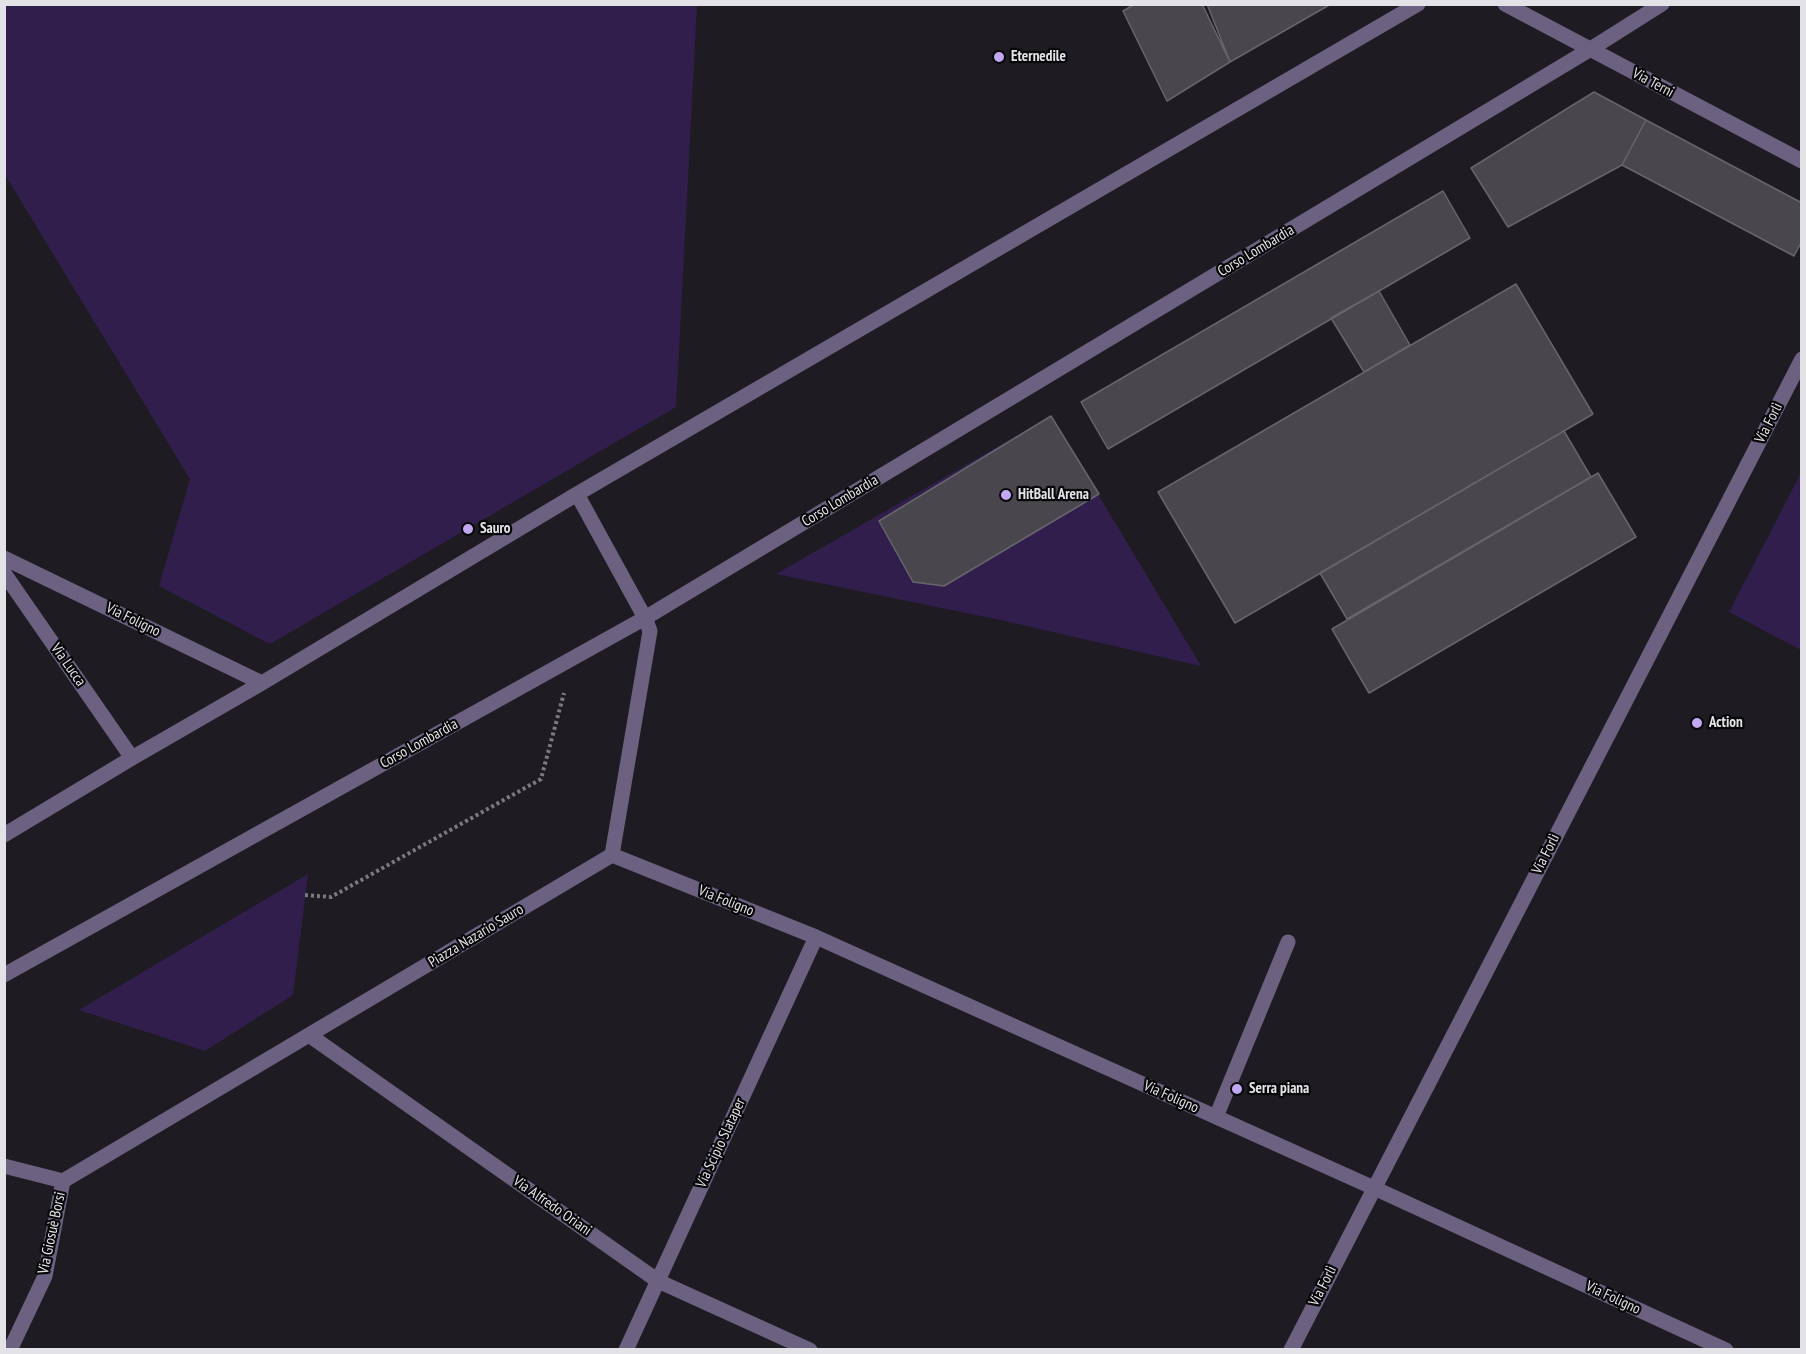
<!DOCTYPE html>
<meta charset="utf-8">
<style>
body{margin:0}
#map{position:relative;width:1806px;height:1354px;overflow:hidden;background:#1e1c22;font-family:"PT Sans Narrow",sans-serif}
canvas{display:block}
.frame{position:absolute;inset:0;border:6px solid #e3e2e6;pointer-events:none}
</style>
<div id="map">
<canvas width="1806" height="1354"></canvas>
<div class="frame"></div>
</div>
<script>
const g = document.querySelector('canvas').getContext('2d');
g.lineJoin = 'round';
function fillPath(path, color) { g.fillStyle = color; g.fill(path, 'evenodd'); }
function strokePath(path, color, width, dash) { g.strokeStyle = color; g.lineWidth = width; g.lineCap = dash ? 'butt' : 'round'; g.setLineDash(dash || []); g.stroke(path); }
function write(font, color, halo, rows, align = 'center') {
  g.font = font + ' "PT Sans Narrow",sans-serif'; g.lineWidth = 4.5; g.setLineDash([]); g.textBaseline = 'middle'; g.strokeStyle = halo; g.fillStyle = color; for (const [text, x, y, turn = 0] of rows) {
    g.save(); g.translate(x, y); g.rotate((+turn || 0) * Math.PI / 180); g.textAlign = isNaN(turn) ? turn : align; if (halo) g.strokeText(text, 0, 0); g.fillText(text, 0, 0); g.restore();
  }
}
fillPath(new Path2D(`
 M5,4L697,5L676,407L270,644L159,586L190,479L5,175Z
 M1051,416L1201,666L1005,621L776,574Z
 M1801,473V650L1729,612Z
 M308,874L293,995L205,1051L79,1010Z`), '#321e4d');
const building = new Path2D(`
 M1135,4H1202L1230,62L1167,101L1123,11Z
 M1207,4H1331L1230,62Z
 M1594,92L1646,120L1622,165L1508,227L1471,168Z
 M1646,120L1802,203V241L1794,256L1622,165Z
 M1443,191L1470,238L1108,449L1081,402Z
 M1516,284L1593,414L1235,623L1158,492Z
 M1379,291L1410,345L1364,372L1331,318Z
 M1051,416L1099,494L944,586L913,582L879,521Z
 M1564,431L1591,477L1347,619L1320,573Z
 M1598,473L1636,537L1369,693L1332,629Z`);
fillPath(building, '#49474d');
strokePath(building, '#67656c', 1.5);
strokePath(new Path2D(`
 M305,895L331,897L541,779L564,693`), '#7c7a7f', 4, [3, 3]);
strokePath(new Path2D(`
 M1505,4L1802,161
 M4,558L262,683
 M4,573L132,758
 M4,835L132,758L262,683L577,494L1418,4
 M612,855L816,937L1374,1188L1726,1350
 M4,975L645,618L1589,50L1662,4
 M309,1035L658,1281L810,1350
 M1216,1117L1288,942
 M4,1166L63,1181L612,855L650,631L645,618L577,494
 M10,1350L45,1276L63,1181
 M626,1350L816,937
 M1291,1350L1802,359`), '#6c6181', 15);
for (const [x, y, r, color] of [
 [999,57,6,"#c2a7f2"],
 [1006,495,6,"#c2a7f2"],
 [468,529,6,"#c2a7f2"],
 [1697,723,6,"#c2a7f2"],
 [1237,1089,6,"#c2a7f2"]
]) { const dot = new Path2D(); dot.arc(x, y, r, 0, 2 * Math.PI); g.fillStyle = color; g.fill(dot); strokePath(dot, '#080709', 2); }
write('bold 15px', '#e3e2e6', '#080709', [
 ["Eternedile",1011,57],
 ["HitBall Arena",1018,495],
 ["Sauro",480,529],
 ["Action",1709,723],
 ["Serra piana",1249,1089]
], 'left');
write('15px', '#e3e2e6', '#080709', [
 ["Via Terni",1653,83,28],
 ["Corso Lombardia",1256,251,-31],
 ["Via Forlì",1769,423,-63],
 ["Corso Lombardia",840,501,-31],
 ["Via Foligno",133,620,26],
 ["Via Lucca",68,665,55],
 ["Corso Lombardia",419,744,-29],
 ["Via Forlì",1546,854,-63],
 ["Via Foligno",726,901,22],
 ["Piazza Nazario Sauro",476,936,-31],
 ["Via Foligno",1171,1097,24],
 ["Via Scipio Slataper",721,1143,-65],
 ["Via Alfredo Oriani",552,1206,35],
 ["Via Giosuè Borsi",52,1233,-78],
 ["Via Forlì",1323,1286,-63],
 ["Via Foligno",1613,1298,25]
]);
</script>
